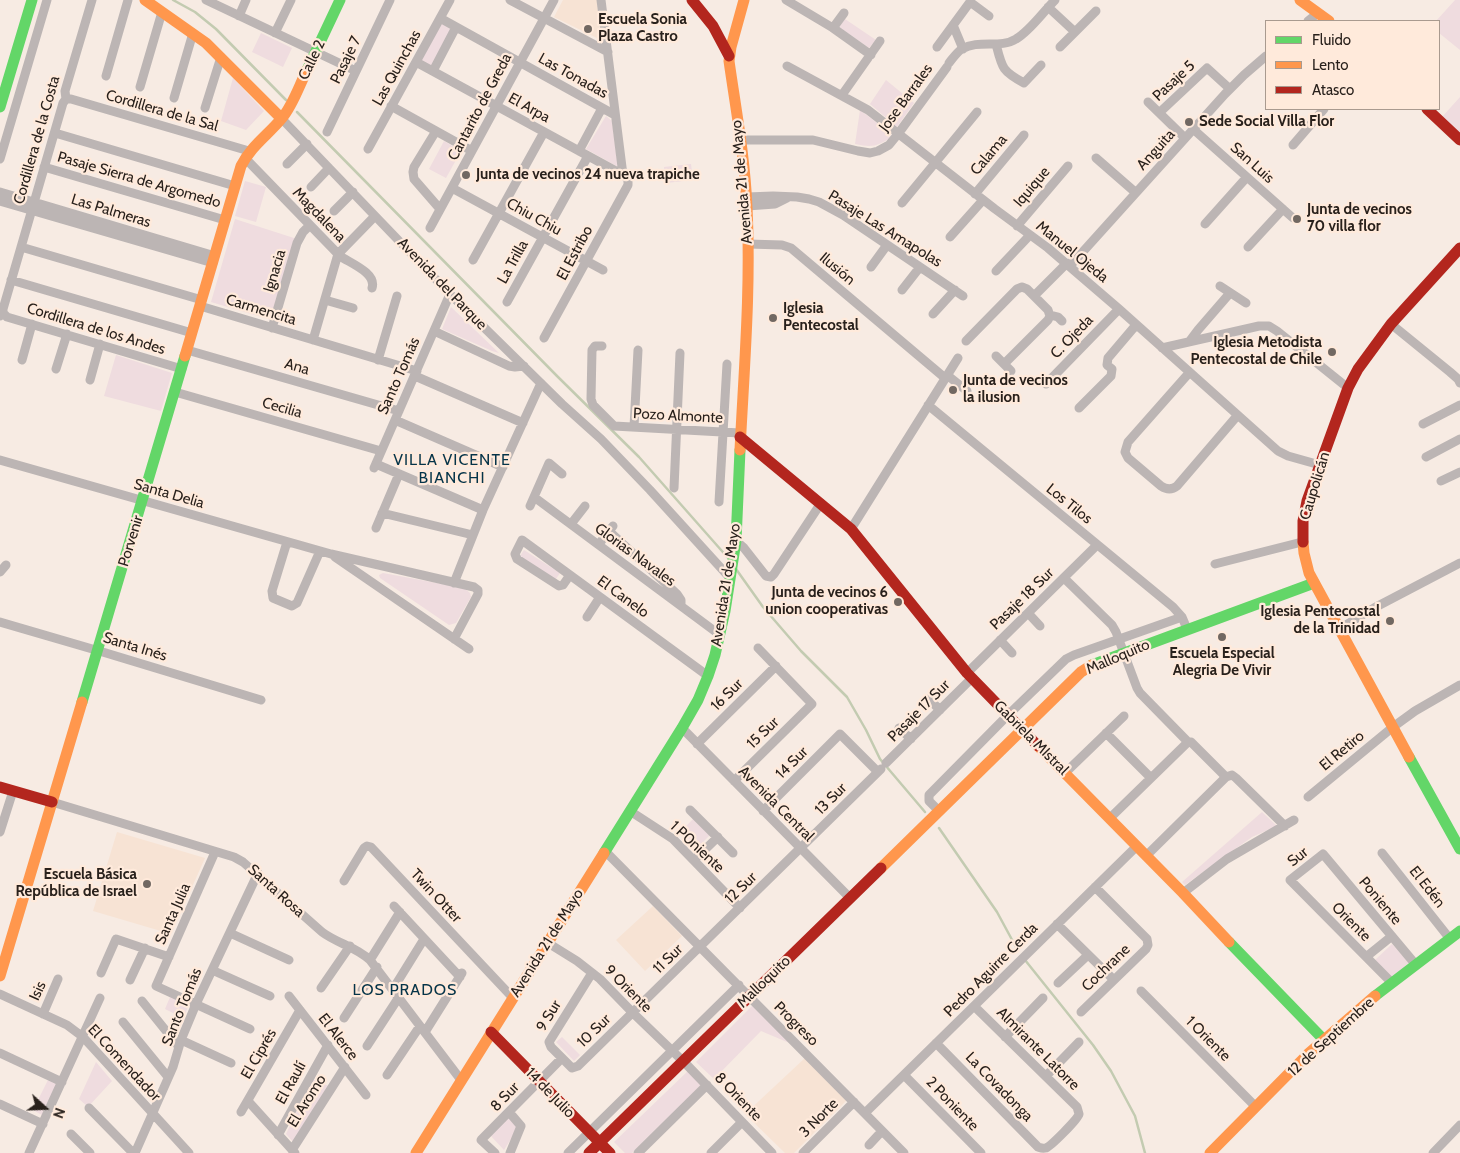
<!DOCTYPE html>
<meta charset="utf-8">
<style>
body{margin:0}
#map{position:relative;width:1460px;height:1153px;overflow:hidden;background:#f7ebe3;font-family:Cabin,sans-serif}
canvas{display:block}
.legend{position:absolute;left:1265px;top:20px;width:175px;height:90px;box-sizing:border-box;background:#ffeadb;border:1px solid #a99a8f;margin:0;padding:6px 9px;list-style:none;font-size:15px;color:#29211c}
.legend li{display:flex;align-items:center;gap:10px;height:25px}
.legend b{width:25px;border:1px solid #a99a8f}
.north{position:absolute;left:20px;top:1083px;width:50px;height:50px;-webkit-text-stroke:4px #ffeadb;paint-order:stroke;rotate:110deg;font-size:14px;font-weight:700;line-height:20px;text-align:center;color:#29211c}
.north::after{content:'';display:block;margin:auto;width:18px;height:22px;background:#29211c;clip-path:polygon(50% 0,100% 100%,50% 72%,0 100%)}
</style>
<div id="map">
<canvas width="1460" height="1153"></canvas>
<ul class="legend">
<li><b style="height:6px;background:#63d668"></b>Fluido</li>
<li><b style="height:6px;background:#ff974d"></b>Lento</li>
<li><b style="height:6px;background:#b3261e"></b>Atasco</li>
</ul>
<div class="north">N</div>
</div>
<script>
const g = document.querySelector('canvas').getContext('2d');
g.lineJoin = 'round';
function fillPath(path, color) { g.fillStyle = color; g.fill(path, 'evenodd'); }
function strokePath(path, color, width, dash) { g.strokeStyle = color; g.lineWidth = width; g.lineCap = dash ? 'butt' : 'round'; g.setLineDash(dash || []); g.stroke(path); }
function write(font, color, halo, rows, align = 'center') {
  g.font = font + ' Cabin,sans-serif'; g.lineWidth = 4.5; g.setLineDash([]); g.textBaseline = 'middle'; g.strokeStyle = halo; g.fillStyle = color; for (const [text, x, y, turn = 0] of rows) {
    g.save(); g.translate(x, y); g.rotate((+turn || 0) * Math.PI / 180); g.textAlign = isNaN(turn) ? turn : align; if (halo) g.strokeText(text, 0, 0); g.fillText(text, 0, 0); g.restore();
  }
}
fillPath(new Path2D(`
 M563,0H597L601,40L554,17Z
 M117,832L205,858L171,934L93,911Z
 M653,906L682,936L645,971L616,940Z
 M805,1058L847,1100L794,1153H785L745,1114Z`), '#f7e3d4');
fillPath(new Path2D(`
 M1455,0H1460V50L1439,33V21H1436Z
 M845,19L876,40L869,48L839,27Z
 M441,21L454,28L432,67L419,61Z
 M261,33L292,48L283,67L252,52Z
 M233,78L264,111L246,130L221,121Z
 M886,80L914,103L897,127L870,104Z
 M1460,97V134L1442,117Z
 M860,110L876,122L892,137C877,146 873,148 855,144Z
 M606,116L612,121L618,167L586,149Z
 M444,141L461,151L446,178L429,169Z
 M691,164L693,180L666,183L664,167Z
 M245,181L266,187L256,222L235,216Z
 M235,219L297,239L271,320L211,302Z
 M451,307L499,353L492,351L442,329Z
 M116,355L172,373L161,411L104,396Z
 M524,550L560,573L554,582L518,559Z
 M383,573L464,588L470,593L471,597L456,623L449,625L380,578L379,575Z
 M1262,812L1277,826L1252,837L1185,885L1182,882Z
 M695,817L711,834L697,848L681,831Z
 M1392,944L1409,963L1392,979L1375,960Z
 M170,997L189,1005L183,1018L165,1009Z
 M753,1005L794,1045L761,1031L714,1079L696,1062Z
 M562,1037L580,1055L574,1061L556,1042Z
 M96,1062L112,1081L88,1107L79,1099Z
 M690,1069L703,1083L632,1153H625L614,1142Z
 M312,1079L329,1086L294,1143L286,1134Z
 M48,1080L57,1084L42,1115L33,1110Z
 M508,1114L519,1126L504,1150L489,1134Z`), '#efdcdf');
strokePath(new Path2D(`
 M173,0L195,12L216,29L286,100
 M297,112L557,376L639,457L729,559
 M736,569L763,607L801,651L847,697L866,730L880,759L925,812
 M939,828L997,912L1017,949
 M1025,960L1093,1045L1111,1071L1135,1116L1145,1153`), '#c3cbb1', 2.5);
strokePath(new Path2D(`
 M206,0L356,71
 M510,0L608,52
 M601,0L623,175
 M786,0L833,28L871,55
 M1048,7L1075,32
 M239,16L246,0
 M440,18L615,115
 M1308,21L1318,13
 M953,25L963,49
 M833,28L844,13
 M275,33L291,0
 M996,44C1002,68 1002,71 1024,83L1041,65
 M937,47L970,2L989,16
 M1060,47L1096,11
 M416,62L625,176L628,180V185L544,338
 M949,63C953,58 957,52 962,49C979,39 1000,49 1016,39C1030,31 1043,12 1055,0
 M787,66L868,110L995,209L1048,248L1119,309L1278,451L1288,456L1320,465
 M433,71L456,27
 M106,76L128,0
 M140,87L162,12
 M842,95L880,41
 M174,98L193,33
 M66,99H71L249,151
 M1148,102L1185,138
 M391,106L472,151
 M205,108L221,57
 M1159,113L1207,68L1230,89
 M281,118L450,294L562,404L601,439L650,490L730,578
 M1193,129L1293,218
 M436,131L414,167L413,172L414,179L440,209
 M327,132L390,0
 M55,133L235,186
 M741,140H813L858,151L870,153L878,151L889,145L898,134L947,67
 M1293,145L1324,109
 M368,149L450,0
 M579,151L602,108
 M245,158L340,256C350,263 377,273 372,288
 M1096,158L1135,192
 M0,159L47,0
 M287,164L307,144
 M44,167L225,220
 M311,187L329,168
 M452,188L603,270
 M0,192L215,256
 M975,194L1024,135
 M747,197L773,196L797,197L809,199L819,202L843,215L963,296
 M0,201L213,263
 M902,203L977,112
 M747,206L775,204L787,198
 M334,211L353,192
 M1205,224L1247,177
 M1017,226L1068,166
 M430,228L554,0
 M950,237L983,200
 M748,244L782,245L791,248L945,378
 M21,247L202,300
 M1248,247L1283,209
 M473,260L544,132
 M1070,266L1225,94L1244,75L1266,56
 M871,267L887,245
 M996,271L1030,235
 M11,280L192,333
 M1220,286L1246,303
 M902,290L920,267
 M1034,296L1067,263
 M325,300L353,308
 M507,302L588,156
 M200,306L417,371
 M3,313L7,317L182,369
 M933,314L955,290
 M1050,315L1058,317L1062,321
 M0,316L3,313V309L63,103L66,99L65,91L92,0
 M1391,324L1450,372L1458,379L1460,383
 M272,328L297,243L303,232L310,225
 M434,331L509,366L515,367L524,366
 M313,340L338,254L375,216
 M966,341L1017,289L1022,287L1027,289L1048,310L1050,316L1048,320L1004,364
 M1189,342L1198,330L1230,293
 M602,346H595L592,350L591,399L593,405L614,426L740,433
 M1162,348L1259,326H1269L1277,331L1348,388
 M187,350L399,411
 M996,356L1011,371
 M22,360L32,324
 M378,360L397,296
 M56,369L67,334
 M1189,373L1128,442L1125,452L1128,458L1161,486C1167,490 1172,490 1177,486L1237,416
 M947,375L967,391
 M415,376L523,423
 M90,380L100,344
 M1046,384L1119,309
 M175,392L381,451
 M928,405L1173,607L1182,617L1187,629
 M1079,408L1111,376L1112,369L1107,365L1108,358L1136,325
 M395,420L503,467
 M1423,424L1460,405
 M634,427L638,350
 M1426,457L1460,439
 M0,460L331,554L474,587L478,590V594L454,639
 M376,464L483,510
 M374,468L450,294
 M1441,481L1460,472
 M674,488L680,353
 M534,497L720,635
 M719,502L727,364
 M530,506L549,463L562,474
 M382,513L473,535
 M571,524L585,506
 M376,528L399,474
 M851,529L958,358
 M609,531L677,594L681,600V605
 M736,541L744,548L766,576L771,577L774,574L821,503
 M287,542L272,591L273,598L292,606L297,603L320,551
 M599,544L613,526
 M335,557L469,649
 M1215,564L1302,542
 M0,572L6,565
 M570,575L563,585L559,586L517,559L515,554L522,540L708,676
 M1064,578L1112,625L1116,632L1137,688L1140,693L1188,742H1191L1226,777
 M454,583L483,510L541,383
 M1028,613L1040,626
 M587,617L600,597
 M0,622L106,653L261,700
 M1339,629L1374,608L1460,563
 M1000,640L1012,653
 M967,673L1097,545
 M929,699L940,710
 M682,728L850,898
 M899,728L911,739
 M1106,733L1151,778
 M697,744L776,666
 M886,763L972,678
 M1065,773L1124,716
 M1226,777L1232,775L1236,778L1285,826
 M734,781L812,704L758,648
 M1308,797L1393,727L1415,711L1460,685
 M52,802L234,857L243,862L322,932C338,944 355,946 370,960L461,1080
 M690,810L733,853
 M630,811L673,839L740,908
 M763,811L840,734L878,772
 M939,811L929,801V795L1008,715L1066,659L1074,655L1182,617
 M1110,818L1188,742
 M0,832L13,791
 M605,851L904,1153
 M215,852L156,986L250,1029
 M1382,853L1450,939
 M1146,856L1226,777
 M694,860L718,837
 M344,881L364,848L367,846L371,847L513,998
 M1183,893L1227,859L1294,820
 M394,906L460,977
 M1057,924L1114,980
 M230,933L289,960
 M548,943L577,961L600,979L633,1013L687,1065L772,1153
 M1366,957L1392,936
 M370,960L400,912
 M212,970L270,996
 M101,973L116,939L169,957
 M592,973L549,1042L551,1047L572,1068L578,1066L881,769
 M130,980L145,948
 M1058,983L1088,955
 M1392,983L1290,880L1323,854L1416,965
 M321,988L350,946
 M393,989L424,939
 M1141,991L1255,1106
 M0,994L67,1025L83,1037L189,1153
 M289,996L366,1095
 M142,1001L179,1047
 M1081,1012L1146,949L1148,945L1147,939L1095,887
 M43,1014L58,979
 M344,1018L377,967
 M123,1022L168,1077
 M425,1032L462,973
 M1005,1037L1043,998
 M181,1040L231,1063
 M936,1043L1038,1147C1041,1148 1042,1149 1046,1148C1051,1146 1078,1119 1079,1114L1077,1107L974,1006
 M367,1046L399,997
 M0,1053L62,1082
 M387,1075L420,1026
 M904,1075L981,1153
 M1046,1076L1079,1042
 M248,1101L295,1153
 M0,1104L43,1124
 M89,1108L133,1153
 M241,1112L300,1010
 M509,1112L521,1126L510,1153
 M865,1113L1137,846
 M71,1134L90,1153
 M278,1135L328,1045
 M869,1145L882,1131
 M292,1150L345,1067
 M29,1153L100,998
 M135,1153L173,1067L181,1040L196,1004L258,873
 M495,1153L481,1140L562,1058
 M568,1153L739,985
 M638,1153L707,1085
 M711,1153L742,1122
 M803,1153L854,1102
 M1433,1153L1460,1125`), '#bcb5b4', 9);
strokePath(new Path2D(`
 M307,70L340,0
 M0,107L32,0
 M1092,665L1314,583
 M82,702L185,356
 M1409,757L1460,849
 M604,853L682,728L698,700L708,676L715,655L725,611L736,541L740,450
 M1229,942L1324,1040
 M1375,996L1460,931`), '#63d668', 11);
strokePath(new Path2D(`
 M145,0L206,43L281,118
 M1300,0L1329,21
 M185,356L241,166C251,146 268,135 282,118C293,105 299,86 307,70
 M740,450C744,369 751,288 747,208C745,158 736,110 729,61L731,47L744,0
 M1303,542L1304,553L1309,573L1409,757
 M1038,746L1183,893L1229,942
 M881,868L1081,672L1092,665
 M0,976L82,702
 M416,1153L604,853
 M1210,1153L1308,1054L1375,996`), '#ff974d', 11);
strokePath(new Path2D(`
 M692,0L713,26L729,56
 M1427,109L1460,140
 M740,437L851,529L967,673L1038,746
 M1303,542V521L1307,501L1348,388L1358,369L1391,324L1460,248
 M0,787L52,802
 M491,1032L610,1153
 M589,1153L881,868`), '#b3261e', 11);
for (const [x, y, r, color] of [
 [588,29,5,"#716862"],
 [1189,122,5,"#716862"],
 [466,175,5,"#716862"],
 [1297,219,5,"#716862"],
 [773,318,5,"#716862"],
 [1332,352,5,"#716862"],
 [953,390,5,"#716862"],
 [898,602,5,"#716862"],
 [1390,621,5,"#716862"],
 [1222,637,5,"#716862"],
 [147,884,5,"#716862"]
]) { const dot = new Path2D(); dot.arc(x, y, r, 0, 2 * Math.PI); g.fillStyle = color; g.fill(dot); strokePath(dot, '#ffeadb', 2); }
write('bold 15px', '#29211c', '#ffeadb', [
 ["Escuela Sonia",598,20],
 ["Plaza Castro",598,37],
 ["Sede Social Villa Flor",1199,122],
 ["Junta de vecinos 24 nueva trapiche",476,175],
 ["Junta de vecinos",1307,210],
 ["70 villa flor",1307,227],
 ["Iglesia",783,309],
 ["Pentecostal",783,326],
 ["Iglesia Metodista",1322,343,"right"],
 ["Pentecostal de Chile",1322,360,"right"],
 ["Junta de vecinos",963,381],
 ["la ilusion",963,398],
 ["Junta de vecinos 6",888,593,"right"],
 ["union cooperativas",888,610,"right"],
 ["Iglesia Pentecostal",1380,612,"right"],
 ["de la Trinidad",1380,629,"right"],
 ["Escuela Especial",1222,654,"center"],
 ["Alegria De Vivir",1222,671,"center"],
 ["Escuela Básica",137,875,"right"],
 ["República de Israel",137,892,"right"]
], 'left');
write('15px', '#29211c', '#ffeadb', [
 ["Calle 2",312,60,-64],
 ["Pasaje 7",346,60,-64],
 ["Las Quinchas",397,68,-61],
 ["Las Tonadas",573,76,29],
 ["Pasaje 5",1174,81,-43],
 ["Jose Barrales",906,98,-54],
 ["Cantarito de Greda",480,107,-62],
 ["El Arpa",529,108,29],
 ["Cordillera de la Sal",162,111,16],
 ["Cordillera de la Costa",37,140,-74],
 ["Anguita",1156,150,-48],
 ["Calama",989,155,-50],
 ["San Luis",1252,163,42],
 ["Pasaje Sierra de Argomedo",139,180,16],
 ["Avenida 21 de Mayo",742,182,-95],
 ["Iquique",1032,187,-50],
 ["Las Palmeras",111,211,17],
 ["Magdalena",319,215,46],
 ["Chiu Chiu",534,217,29],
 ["Pasaje Las Amapolas",885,229,32],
 ["Manuel Ojeda",1072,252,39],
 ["El Estribo",575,253,-62],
 ["La Trilla",513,262,-61],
 ["Ilusión",837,269,40],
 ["Ignacia",275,271,-73],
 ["Avenida del Parque",442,284,46],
 ["Carmencita",261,310,17],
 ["Cordillera de los Andes",96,329,17],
 ["C. Ojeda",1072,337,-46],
 ["Ana",297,367,16],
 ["Santo Tomás",399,376,-66],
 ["Cecilia",282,408,16],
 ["Pozo Almonte",678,416,3],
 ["Caupolicán",1315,486,-73],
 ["Santa Delia",169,494,16],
 ["Los Tilos",1069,504,39],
 ["Porvenir",131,541,-73],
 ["Glorias Navales",635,555,36],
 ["Avenida 21 de Mayo",726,585,-81],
 ["El Canelo",623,597,36],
 ["Pasaje 18 Sur",1022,599,-44],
 ["Santa Inés",135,647,17],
 ["Malloquito",1118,657,-23],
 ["16 Sur",727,695,-45],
 ["Pasaje 17 Sur",919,711,-45],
 ["15 Sur",763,733,-44],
 ["Gabriela MIstral",1031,738,45],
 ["El Retiro",1342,751,-40],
 ["14 Sur",792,763,-45],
 ["13 Sur",831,799,-45],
 ["Avenida Central",776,804,45],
 ["1 P0niente",697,847,43],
 ["Sur",1298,857,-39],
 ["El Edén",1427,887,52],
 ["12 Sur",741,888,-44],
 ["Santa Rosa",276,891,42],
 ["Twin Otter",436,896,47],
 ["Poniente",1380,901,50],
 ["Santa Julia",173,914,-66],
 ["Oriente",1351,922,45],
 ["Avenida 21 de Mayo",547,943,-58],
 ["11 Sur",668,959,-44],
 ["Cochrane",1106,968,-44],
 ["Pedro Aguirre Cerda",991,970,-45],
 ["Malloquito",764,982,-44],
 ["9 Oriente",628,989,45],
 ["Isis",38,991,-66],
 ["Santo Tomás",182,1007,-68],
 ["9 Sur",549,1016,-59],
 ["Progreso",796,1024,45],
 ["10 Sur",594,1031,-44],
 ["El Alerce",338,1037,52],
 ["12 de Septiembre",1331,1037,-42],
 ["1 Oriente",1208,1039,45],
 ["Almirante Latorre",1038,1049,45],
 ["El Ciprés",259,1054,-60],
 ["El Comendador",124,1063,47],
 ["El Raulí",291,1083,-61],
 ["La Covadonga",999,1087,46],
 ["14 de Julio",550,1093,46],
 ["8 Sur",505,1097,-46],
 ["8 Oriente",738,1097,46],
 ["El Aromo",307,1101,-58],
 ["2 Poniente",952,1104,46],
 ["3 Norte",819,1118,-45]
]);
g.letterSpacing = '1px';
write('16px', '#053449', '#ffeadb', [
 ["VILLA VICENTE",452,460],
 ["BIANCHI",452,478],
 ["LOS PRADOS",405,990]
]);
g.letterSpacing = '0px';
</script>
